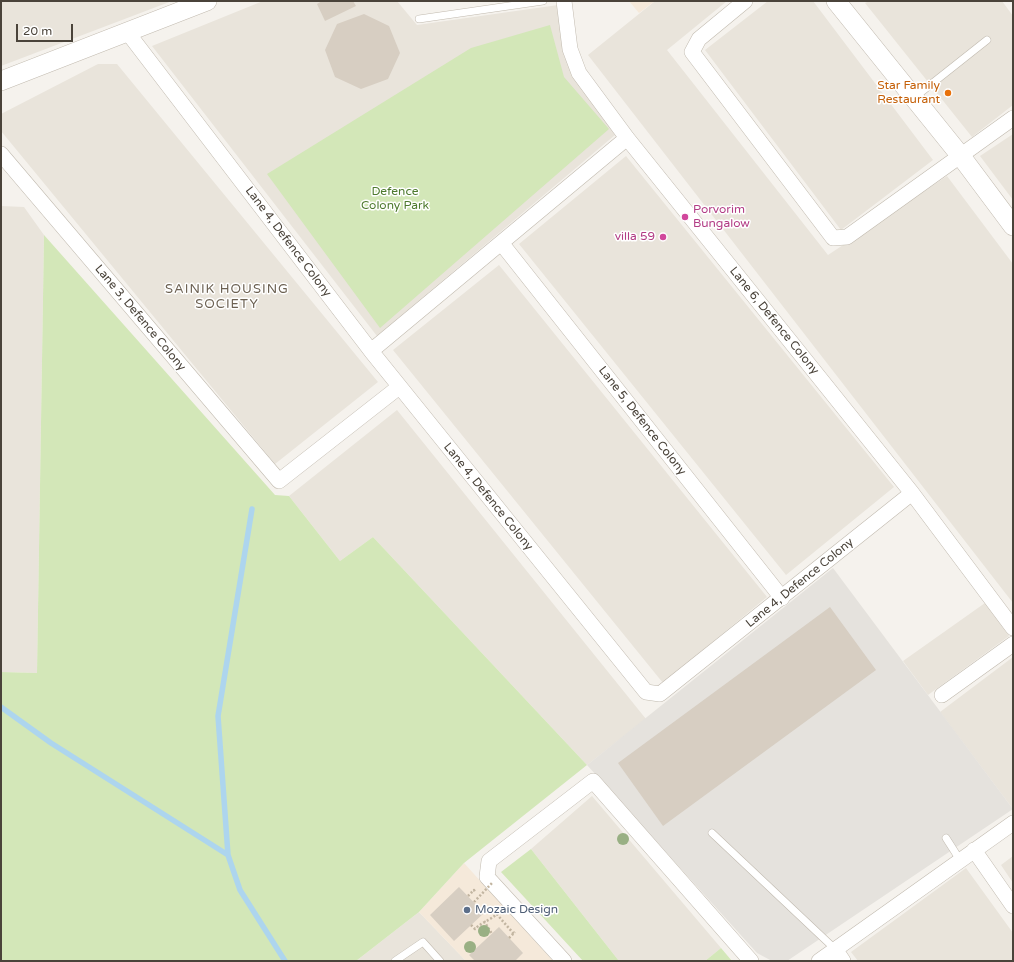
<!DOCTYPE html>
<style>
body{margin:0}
#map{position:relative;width:1014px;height:962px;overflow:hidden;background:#f5f2ed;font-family:"Varela Round",sans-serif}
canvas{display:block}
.frame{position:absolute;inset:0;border:2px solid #4a433a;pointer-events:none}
.scale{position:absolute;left:16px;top:24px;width:57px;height:18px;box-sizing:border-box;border:2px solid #4a433a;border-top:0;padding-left:5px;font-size:12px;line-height:14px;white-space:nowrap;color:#4a433a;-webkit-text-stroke:3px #fff;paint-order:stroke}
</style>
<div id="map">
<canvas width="1014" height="962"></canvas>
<div class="frame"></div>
<div class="scale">20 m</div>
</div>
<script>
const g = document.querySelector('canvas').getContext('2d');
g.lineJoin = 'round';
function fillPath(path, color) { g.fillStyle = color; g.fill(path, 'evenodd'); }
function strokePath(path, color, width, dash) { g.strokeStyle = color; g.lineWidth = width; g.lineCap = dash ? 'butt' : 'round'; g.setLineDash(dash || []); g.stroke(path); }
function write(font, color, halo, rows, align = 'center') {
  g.font = font + ' "Varela Round",sans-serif'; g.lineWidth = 3; g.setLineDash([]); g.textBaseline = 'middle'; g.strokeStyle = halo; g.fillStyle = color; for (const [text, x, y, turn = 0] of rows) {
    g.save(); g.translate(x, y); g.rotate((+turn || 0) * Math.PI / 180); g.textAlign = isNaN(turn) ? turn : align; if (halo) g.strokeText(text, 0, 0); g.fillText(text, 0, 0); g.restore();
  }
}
fillPath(new Path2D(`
 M1,1H172L1,66Z
 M263,1H397L417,25L558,5L573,74L615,135L377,336L152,46Z
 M655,1H727L667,50L828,255L947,176L1013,264V603L588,55Z
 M768,1H813L933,160L841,230L705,50Z
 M869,1H1002L1013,16V105L972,137L865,3Z
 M98,64H117L378,382L275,464L1,131V114Z
 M1013,134V200L980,156Z
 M626,156L894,487L786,575L519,244Z
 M1,206L24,207L44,235L37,673L1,672Z
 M499,265L767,597L663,683L393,350Z
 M397,410L646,719L587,765L373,537L340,561L289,496Z
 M985,603L1009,636L928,695L903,661Z
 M1013,657V809L940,712Z
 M592,796L721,948L705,961H619L531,849Z
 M1013,856V883L1001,865Z
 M966,868L1013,933V961H858L851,952Z
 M419,912L466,961H356Z`), '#e9e4db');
fillPath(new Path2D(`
 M629,1H655L639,13Z
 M464,863L553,961H466L419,912Z`), '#f5e9da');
fillPath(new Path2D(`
 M833,568L1013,809L787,961H772L757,953L587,765Z`), '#e5e2dd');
fillPath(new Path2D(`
 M550,25L564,77L609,129L380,328L267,174L471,48Z
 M44,235L275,495L289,496L340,561L373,537L587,765L464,863L419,912L356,961H1V672L37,673Z
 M531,849L619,961H583L501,872Z
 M721,948L732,961H705Z`), '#d3e7b8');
strokePath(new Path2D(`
 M252,509L218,716L228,855L240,890L285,961
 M1,707L51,743L228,855`), '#add5ee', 5.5);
fillPath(new Path2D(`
 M322,1H353L356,6L325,21L317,4Z
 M364,14L389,26L400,53L388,79L361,89L335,77L325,50L337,24Z
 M830,607L876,670L663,826L618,763Z
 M459,887L484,913L454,941L430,915Z
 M499,927L523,953L515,961H475L469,955Z`), '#d7cec2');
const service = new Path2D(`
 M419,19L543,1
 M915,97L987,40
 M712,833L835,949
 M946,838L960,860
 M395,961L423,942L440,961`);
const minor = new Path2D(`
 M564,1L570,49L579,73L627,138L912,493L1013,628
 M745,1L699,39L692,52L833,238L847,237L1013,118
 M128,33L371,351L646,692L660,694L912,493
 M1,154L279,481L399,387
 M502,244L782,598
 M371,351L627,138
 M942,695L1013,644
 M974,850L1013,906
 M835,949L843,961
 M564,961L487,877L489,861L593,781L751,961
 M819,961L1013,823`);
const tertiary = new Path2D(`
 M836,1L960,155L1013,226
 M1,81L207,1`);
strokePath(service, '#c1baaf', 8);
strokePath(minor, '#c1baaf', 16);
strokePath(tertiary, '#c1baaf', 20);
strokePath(new Path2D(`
 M468,896L474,890L475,892
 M484,921L492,934
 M471,925L475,929C482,922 491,920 498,913
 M509,938L515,932`), '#c2b5a1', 2.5, [2, 2]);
strokePath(service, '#fff', 7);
strokePath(minor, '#fff', 15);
strokePath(tertiary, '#fff', 19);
strokePath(new Path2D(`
 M474,902L492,883
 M494,911L514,934`), '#c2b5a1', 2.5, [2, 2]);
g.fillStyle = '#99b084';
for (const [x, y] of [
 [623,839],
 [484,931],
 [470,947]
]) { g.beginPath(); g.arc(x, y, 6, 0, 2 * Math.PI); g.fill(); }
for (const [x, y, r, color] of [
 [948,93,4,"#e8710a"],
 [685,217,4,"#d1479c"],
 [663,237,4,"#d1479c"],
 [467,910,4,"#5c6f8a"]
]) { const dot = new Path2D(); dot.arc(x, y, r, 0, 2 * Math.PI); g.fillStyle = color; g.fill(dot); strokePath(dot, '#fff', 1.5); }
write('12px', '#c56008', '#fff', [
 ["Star Family",940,86],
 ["Restaurant",940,100]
], 'right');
write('12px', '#4e7a2f', '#fff', [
 ["Defence",395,192],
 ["Colony Park",395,206]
]);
write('12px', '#b23c85', '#fff', [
 ["Porvorim",693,210],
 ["Bungalow",693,224],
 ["villa 59",655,237,"right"]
], 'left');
write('12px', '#4a433a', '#fff', [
 ["Lane 4, Defence Colony",288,242,53],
 ["Lane 3, Defence Colony",140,318,50],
 ["Lane 6, Defence Colony",774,321,51],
 ["Lane 5, Defence Colony",642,421,52],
 ["Lane 4, Defence Colony",488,497,51],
 ["Lane 4, Defence Colony",800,583,-39]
]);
write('12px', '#4e5e75', '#fff', [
 ["Mozaic Design",475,910]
], 'left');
g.letterSpacing = '1px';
write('13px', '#6c6152', '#fff', [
 ["SAINIK HOUSING",227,290],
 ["SOCIETY",227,305]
]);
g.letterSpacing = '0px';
</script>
